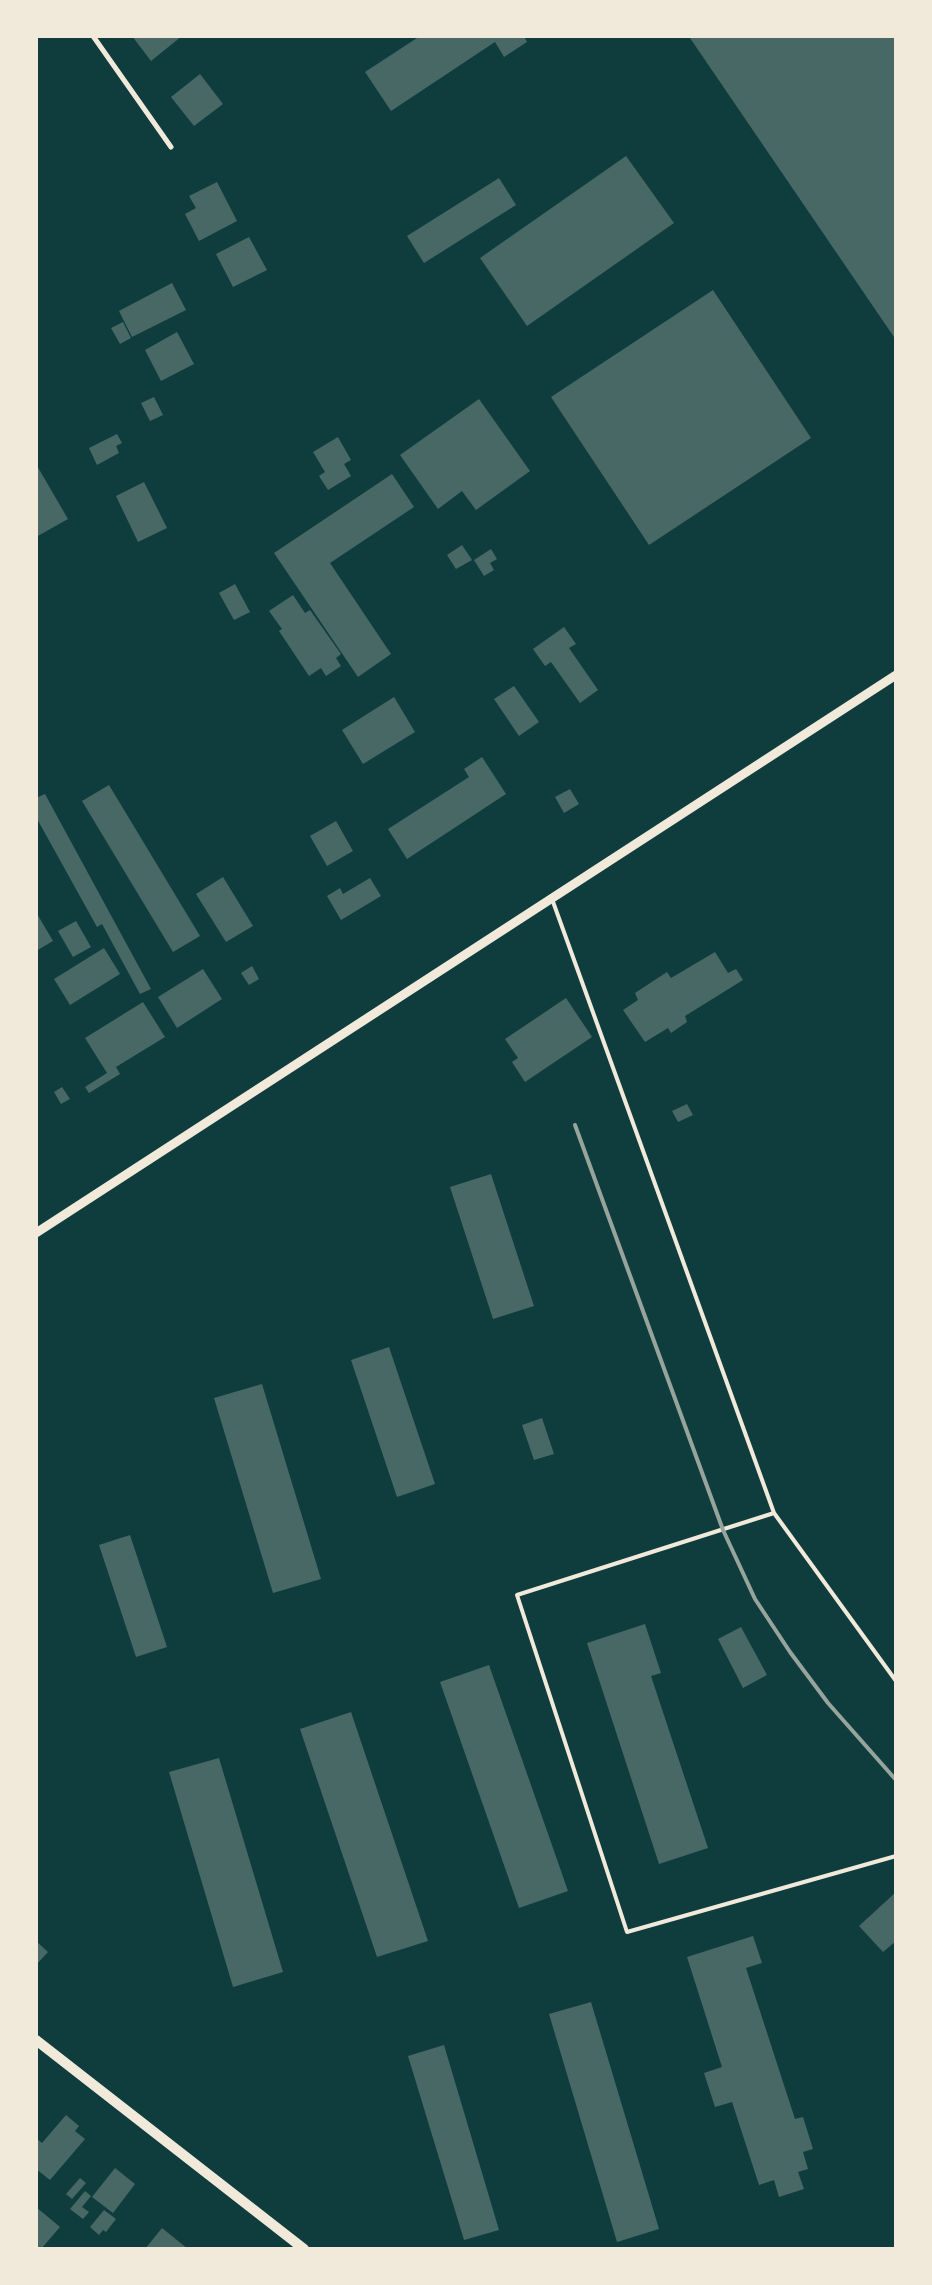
<!DOCTYPE html>
<style>
body{margin:0}
#map{position:relative;width:932px;height:2285px;overflow:hidden;background:#0f3d3e;font-family:"Sofia Sans Condensed",sans-serif}
canvas{display:block}
.frame{position:absolute;inset:0;border:38px solid #f1e9da;pointer-events:none}
</style>
<div id="map">
<canvas width="932" height="2285"></canvas>
<div class="frame"></div>
</div>
<script>
const g = document.querySelector('canvas').getContext('2d');
g.lineJoin = 'round';
function fillPath(path, color) { g.fillStyle = color; g.fill(path, 'evenodd'); }
function strokePath(path, color, width, dash) { g.strokeStyle = color; g.lineWidth = width; g.lineCap = dash ? 'butt' : 'round'; g.setLineDash(dash || []); g.stroke(path); }
fillPath(new Path2D(`
 M132,36H182L151,61Z
 M420,36H524L527,42L504,57L495,42L391,111L365,72Z
 M693,36H896V340L690,38Z
 M200,74L223,104L194,126L171,97Z
 M626,156L674,223L527,326L480,258Z
 M499,178L516,205L424,263L407,236Z
 M217,182L237,221L199,241L185,214L196,208L189,196Z
 M249,237L267,270L233,287L216,254Z
 M172,283L186,310L132,337L119,311Z
 M713,290L811,438L649,545L551,397Z
 M123,322L131,338L120,344L111,328Z
 M177,332L194,364L161,381L145,350Z
 M154,397L163,415L150,421L141,403Z
 M479,399L530,471L476,510L462,491L438,509L400,455Z
 M117,434L122,443L116,446L119,453L97,465L89,448Z
 M338,437L351,460L344,464L351,476L328,490L319,476L325,472L313,452Z
 M36,464L68,519L36,537Z
 M392,474L414,507L330,563L391,654L358,677L274,553Z
 M144,482L167,528L138,542L116,496Z
 M462,545L472,560L456,569L447,555Z
 M491,549L497,559L490,563L494,570L484,576L474,560Z
 M235,584L250,612L234,620L219,593Z
 M293,595L305,613L310,610L341,654L336,658L341,666L326,676L321,668L309,676L279,631L282,629L269,611Z
 M564,627L576,644L569,648L598,690L580,703L551,662L545,666L533,649Z
 M514,686L539,722L519,736L494,699Z
 M394,697L415,732L363,764L342,730Z
 M482,757L506,794L407,859L388,829L469,777L464,769Z
 M109,785L200,936L173,952L82,801Z
 M570,789L579,804L564,813L555,797Z
 M45,794L151,989L140,994L102,924L97,927L36,817V798Z
 M336,821L353,851L327,866L310,836Z
 M223,877L253,926L226,942L196,894Z
 M370,878L381,896L341,920L327,896L340,888L343,894Z
 M36,912L53,941L36,951Z
 M76,921L91,947L73,957L58,931Z
 M104,948L120,974L70,1005L54,979Z
 M715,952L728,973L736,969L743,980L685,1016L687,1022L671,1033L668,1028L645,1042L623,1010L638,1000L635,993L667,972L671,978Z
 M252,966L259,979L249,985L241,973Z
 M203,969L222,999L177,1028L158,997Z
 M566,998L592,1037L525,1082L512,1062L518,1058L505,1039Z
 M143,1002L165,1037L116,1067L120,1074L89,1093L85,1087L107,1073L85,1038Z
 M62,1087L70,1099L61,1104L54,1092Z
 M687,1104L693,1115L678,1122L672,1111Z
 M491,1174L534,1306L493,1319L450,1187Z
 M389,1347L435,1484L397,1497L351,1360Z
 M262,1384L321,1579L273,1593L214,1398Z
 M542,1418L554,1454L534,1460L522,1425Z
 M130,1535L167,1647L136,1657L99,1545Z
 M645,1624L661,1673L651,1676L708,1848L659,1864L587,1643Z
 M741,1627L767,1675L743,1688L718,1639Z
 M489,1665L568,1891L519,1908L440,1682Z
 M351,1712L428,1941L377,1957L300,1729Z
 M219,1758L283,1972L233,1987L169,1772Z
 M896,1892V1941L883,1952L859,1926Z
 M753,1936L762,1963L746,1968L795,2119L803,2117L813,2149L803,2152L808,2169L798,2172L804,2189L779,2197L774,2180L759,2185L732,2102L715,2107L704,2073L722,2067L687,1957Z
 M36,1941L48,1952L36,1965Z
 M591,2002L659,2229L617,2242L549,2014Z
 M444,2045L499,2230L464,2240L408,2056Z
 M66,2115L79,2126L75,2131L85,2139L50,2180L36,2169V2138L42,2143Z
 M115,2168L135,2184L113,2213L92,2197Z
 M80,2178L86,2183L72,2199L66,2194Z
 M85,2191L91,2196L82,2207L89,2212L83,2219L70,2209Z
 M36,2207L60,2227L41,2249H36Z
 M104,2210L116,2219L106,2232L103,2230L99,2235L90,2227Z
 M162,2228L188,2249H145Z`), '#486865');
strokePath(new Path2D(`
 M552,899L774,1513L896,1681
 M774,1513L517,1595L627,1932L896,1856`), '#f1e9da', 4);
strokePath(new Path2D(`
 M93,36L171,147`), '#f1e9da', 5);
strokePath(new Path2D(`
 M36,1233L896,675`), '#f1e9da', 9);
strokePath(new Path2D(`
 M36,2040L304,2249`), '#f1e9da', 10);
strokePath(new Path2D(`
 M575,1125L723,1530L755,1599L790,1652L828,1703L896,1780`), '#97a49c', 4);
</script>
